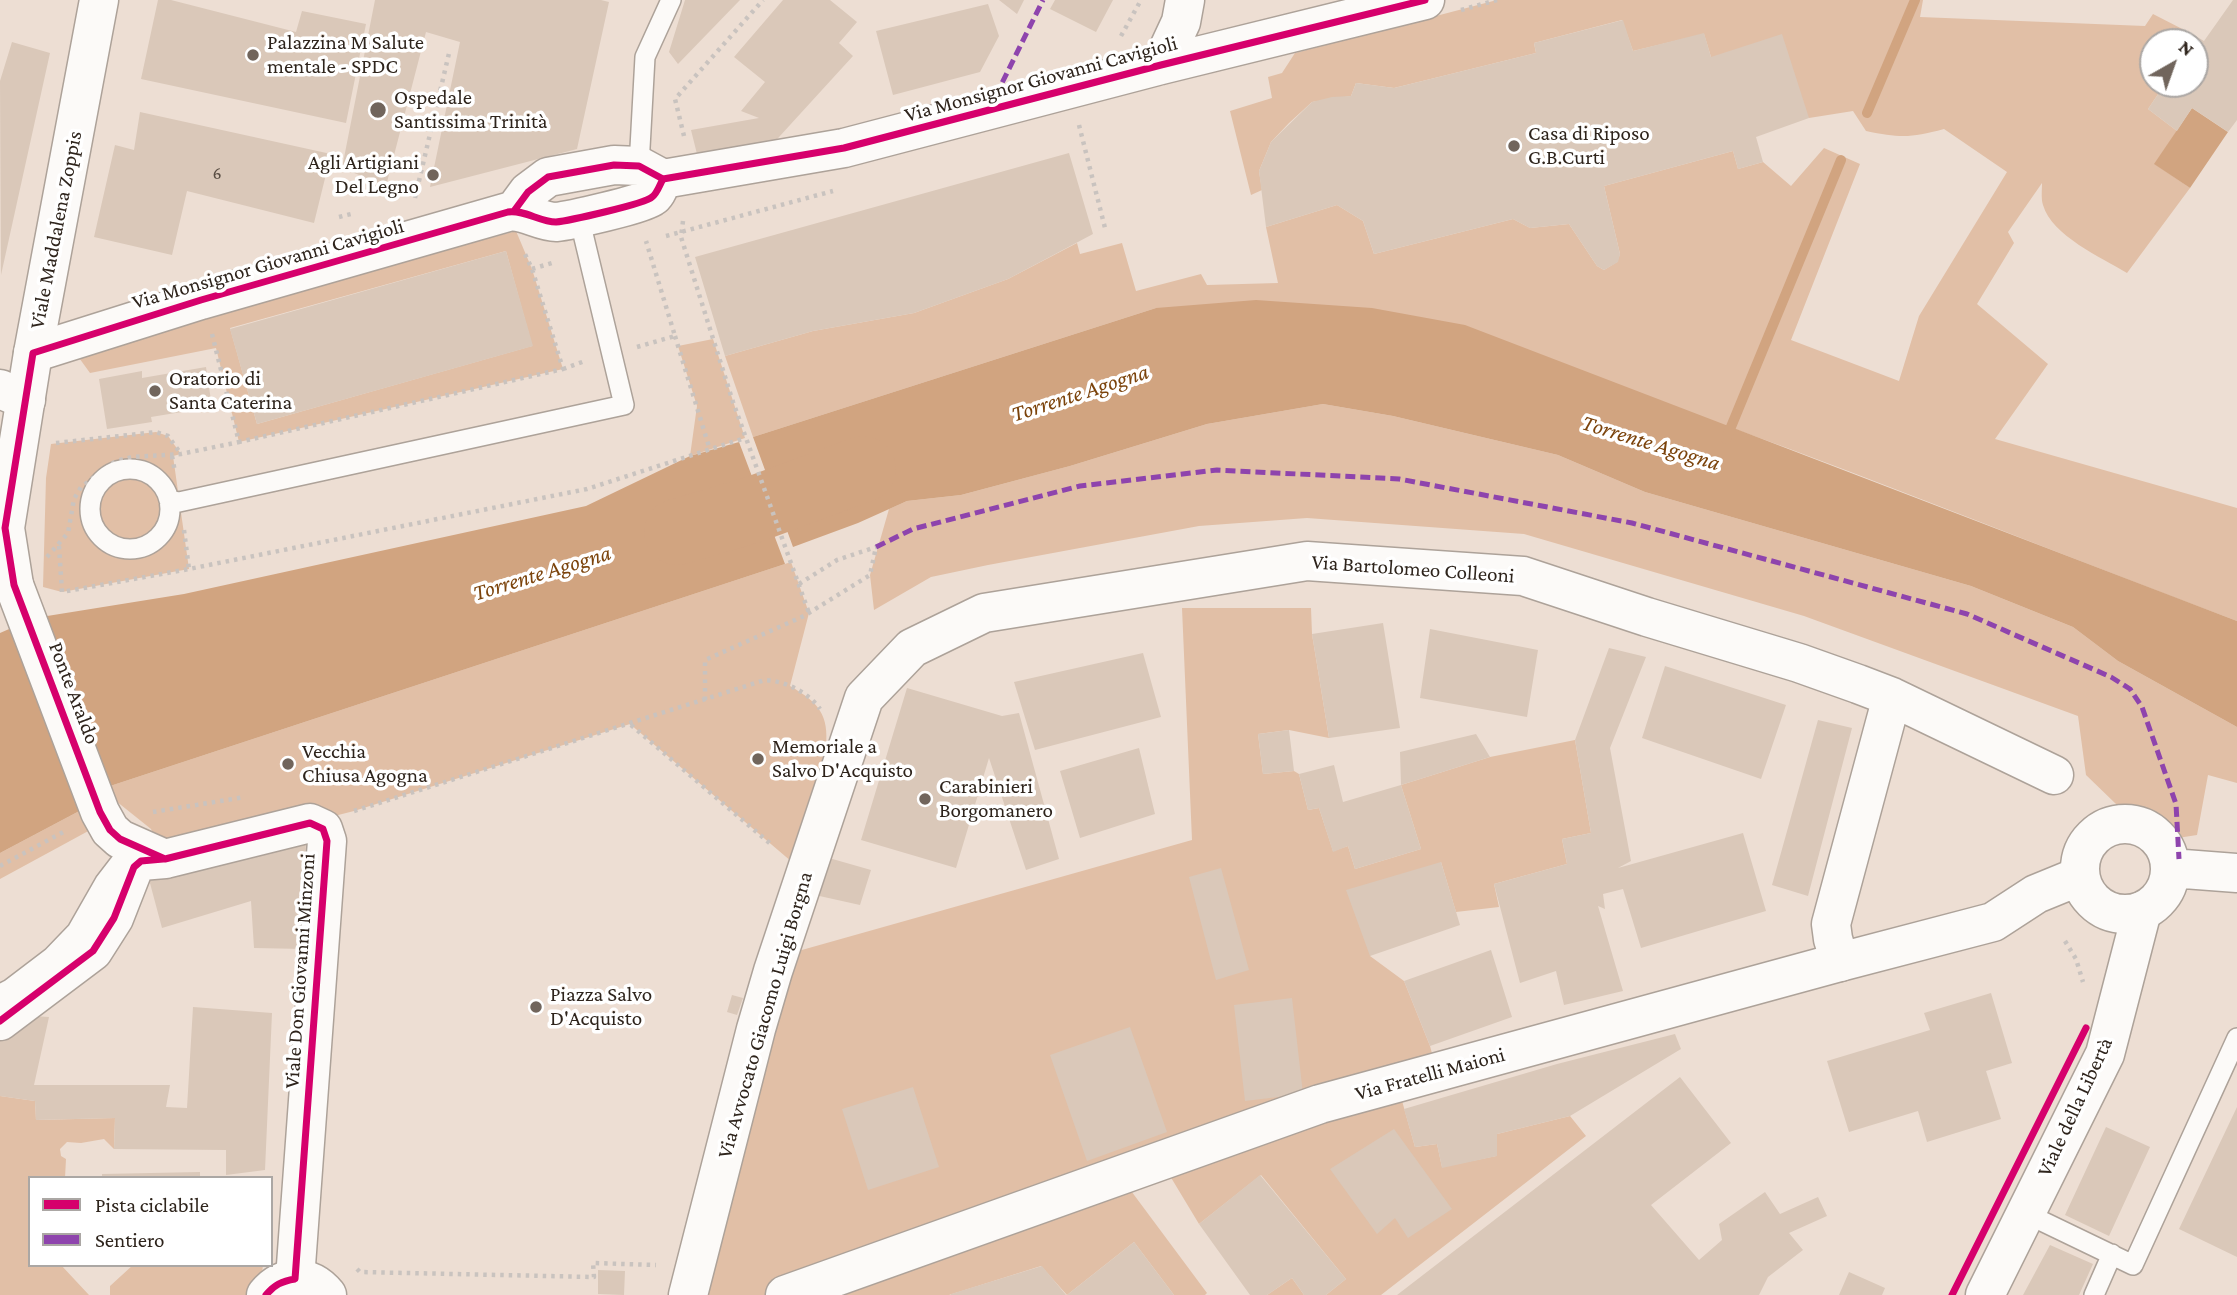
<!DOCTYPE html>
<meta charset="utf-8">
<style>
body{margin:0}
#map{position:relative;width:2237px;height:1295px;overflow:hidden;background:#edded3;font-family:"Crimson Pro",serif}
canvas{display:block}
.legend{position:absolute;left:28px;top:1176px;width:245px;height:91px;box-sizing:border-box;background:#fff;border:2px solid #aba7a4;margin:0;padding:9px 12px;list-style:none;font-size:21px;color:#2e241c}
.legend li{display:flex;align-items:center;gap:14px;height:35px}
.legend b{width:35px;border:2px solid #aba7a4}
.north{position:absolute;left:2139px;top:28px;width:70px;height:70px;box-sizing:border-box;background:#fff;border:2px solid #aba7a4;border-radius:50%;rotate:40deg;font-size:19px;font-weight:700;line-height:28px;text-align:center;color:#2e241c}
.north::after{content:'';display:block;margin:auto;width:24px;height:32px;background:#71655c;clip-path:polygon(50% 0,100% 100%,50% 72%,0 100%)}
</style>
<div id="map">
<canvas width="2237" height="1295"></canvas>
<ul class="legend">
<li><b style="height:9px;background:#d6006c"></b>Pista ciclabile</li>
<li><b style="height:9px;background:#8e44ad"></b>Sentiero</li>
</ul>
<div class="north">N</div>
</div>
<script>
const g = document.querySelector('canvas').getContext('2d');
g.lineJoin = 'round';
function fillPath(path, color) { g.fillStyle = color; g.fill(path, 'evenodd'); }
function strokePath(path, color, width, dash) { g.strokeStyle = color; g.lineWidth = width; g.lineCap = dash ? 'butt' : 'round'; g.setLineDash(dash || []); g.stroke(path); }
function write(font, color, halo, rows, align = 'center') {
  g.font = font + ' "Crimson Pro",serif'; g.lineWidth = 7; g.setLineDash([]); g.textBaseline = 'middle'; g.strokeStyle = halo; g.fillStyle = color; for (const [text, x, y, turn = 0] of rows) {
    g.save(); g.translate(x, y); g.rotate((+turn || 0) * Math.PI / 180); g.textAlign = isNaN(turn) ? turn : align; if (halo) g.strokeText(text, 0, 0); g.fillText(text, 0, 0); g.restore();
  }
}
fillPath(new Path2D(`
 M1497,0H1923L1920,17L2145,26L2153,14L2194,35L2190,42H2153V84H2165L2148,109L2177,131L2155,164L2190,188L2127,273C2101,257 2052,236 2043,205C2041,199 2042,190 2042,183L2008,232L2014,243L1977,304L2048,364L1995,439L2237,508V621C2066,557 1896,487 1724,425L1156,308L753,437L725,356L813,331L914,313L1008,279L1077,243L1080,254L1122,243L1136,291L1201,274L1207,285L1278,283L1266,227L1337,205L1363,221L1374,254L1513,219L1530,228L1569,224L1597,266L1604,270L1617,262L1620,254L1604,186L1733,151L1738,169L1763,162L1791,186L1824,148L1860,164L1791,340L1899,381L1919,316L2007,172L1944,129C1911,138 1900,138 1866,131L1853,111L1809,118L1711,57L1704,34L1633,51L1622,20L1534,43L1536,53L1394,88L1356,83L1351,96L1312,102L1289,123L1271,142L1259,171L1262,190L1251,195L1230,111L1272,98L1268,77L1282,73L1295,53Z
 M516,231L532,269L563,369L239,442L216,348L90,373L77,355L390,265ZM506,251L532,346L257,424L230,328Z
 M713,339L745,438L690,456L697,406L678,346Z
 M1323,404L1393,416L1558,455L1645,492L1971,586L2073,627L2118,661L2237,727V783L2208,775L2197,835L2158,841L2154,833L2145,832L2086,775L2078,716L1804,616L1524,534L1307,518L1199,526L988,565L931,577L874,610L870,575L889,509L907,501L961,495L1070,466L1207,424Z
 M156,432L168,436L181,454L173,456L189,569L62,592L43,587L46,478L51,444Z
 M791,562L809,613L790,686C819,703 829,714 826,748L792,862L630,724L354,811L165,859L151,829L101,789Z
 M1182,608H1311L1312,634L1329,738L1289,730L1258,734L1263,774L1294,771L1299,774L1308,810L1319,808L1333,851L1348,846L1355,869L1421,849L1401,785L1490,757L1575,740L1591,833L1562,839L1567,864L1494,884L1499,907L1456,912L1441,862L1370,956L1404,981L1430,1046L1437,1072L1397,1083L1415,1147L1437,1144L1442,1167L1496,1156L1497,1134L1570,1116L1586,1136L1381,1295H1326L1346,1279L1261,1175L1199,1224L1161,1161L1120,1176L1207,1293L1205,1295H1174L1134,1242L1067,1295L1041,1266L949,1295H845L841,1276L785,1295H688L777,957L1192,840Z
 M85,808L92,829L0,879V853Z
 M0,1096L35,1101L36,1120L115,1118L114,1149L104,1139L81,1143L67,1142L60,1149L61,1156L66,1159L65,1178H30V1265H61L89,1295H0Z
 M133,1265H263L259,1295H110V1286Z
 M1292,1278L1304,1295H1267Z`), '#e1bfa6');
fillPath(new Path2D(`
 M2192,108L2228,132L2190,188L2154,164Z
 M1256,300L1372,308L1465,325L2237,621V727L2118,661L2073,627L1971,586L1645,492L1558,455L1393,416L1323,404L1207,424L1070,466L961,495L907,501L858,523L793,547L753,437L1156,308Z
 M739,442L785,564L101,789L41,617L184,594L586,506L690,456Z
 M16,626L85,808L0,853V633Z`), '#d1a480');
strokePath(new Path2D(`
 M1867,113L1915,0
 M1726,439L1841,160`), '#d1a480', 10);
strokePath(new Path2D(`
 M677,532L752,510L863,469`), '#d1a480', 66);
fillPath(new Path2D(`
 M158,0H171L296,32L302,11L366,24L346,123L141,79Z
 M375,0H601L609,2L577,149L430,187L460,42L426,32L386,186L342,168Z
 M685,0H740L678,64L669,52Z
 M783,0H830L857,22L839,43L853,56L769,148L699,162L691,130L759,118L741,111L765,82L734,57Z
 M999,0H1024L1017,14Z
 M1055,0H1113L1096,32L1050,9Z
 M2233,0H2237V120L2228,132L2192,108L2177,131L2148,109L2165,84H2195V42H2190L2194,35L2204,41Z
 M988,4L999,36L980,72L893,95L876,31Z
 M1623,20L1633,51L1704,33L1711,57L1782,34L1809,118L1756,137L1763,162L1738,169L1733,151L1604,186L1620,254L1618,262L1604,270L1597,266L1569,224L1530,228L1513,219L1374,254L1363,221L1337,205L1266,227L1259,171L1271,142L1312,102L1332,97L1351,96L1356,83L1394,88L1536,53L1534,43Z
 M12,42L50,53L1,275L0,81Z
 M140,112L331,154L314,223L187,191L172,255L94,237L115,145L134,150Z
 M1069,153L1093,234L1008,279L914,313L813,331L725,356L695,257Z
 M506,251L533,346L257,424L230,329Z
 M206,367L212,407L151,417L152,422L107,429L99,379L142,371V378Z
 M1383,623L1400,728L1329,738L1312,634Z
 M1430,629L1538,650L1527,717L1420,698Z
 M1609,648L1646,657L1610,748L1631,861L1618,868L1743,833L1766,911L1641,948L1623,889L1603,894L1605,909L1598,906L1623,991L1564,1005L1556,971L1520,983L1494,884L1567,864L1562,839L1591,833L1575,740Z
 M1143,653L1161,717L1035,750L1014,682Z
 M1665,666L1786,705L1761,779L1642,738Z
 M907,688L1002,716L1019,713L1059,859L1026,870L989,758L956,868L861,840Z
 M1818,720L1852,728L1808,896L1772,885Z
 M1289,730L1294,771L1263,774L1258,734Z
 M1476,734L1490,757L1401,785L1400,752Z
 M1139,748L1155,814L1080,838L1060,771Z
 M1334,765L1343,802L1401,785L1421,849L1355,869L1348,846L1333,852L1319,808L1308,810L1299,774Z
 M306,833L304,949L254,948L251,901L162,928L147,872Z
 M829,858L871,870L860,905L815,895Z
 M1441,862L1460,925L1370,956L1346,890Z
 M1221,868L1249,970L1216,980L1189,877Z
 M1491,950L1512,1017L1430,1046L1404,981Z
 M1991,993L2012,1063L1986,1071L2001,1119L1927,1142L1918,1111L1849,1132L1827,1061L1930,1030L1924,1013Z
 M732,995L743,998L737,1015L727,1012Z
 M1292,998L1303,1094L1245,1101L1234,1005Z
 M193,1007L272,1013L265,1170L226,1175V1150L114,1149L115,1118L36,1120L35,1101L0,1096V1028L17,1015L49,1017L34,1085H170L166,1107L187,1108Z
 M1130,1027L1167,1132L1087,1161L1050,1055Z
 M1675,1034L1681,1049L1570,1116L1497,1134V1156L1442,1168L1437,1144L1415,1147L1404,1109L1557,1064Z
 M1680,1077L1731,1143L1651,1205L1699,1260L1722,1240L1719,1224L1765,1192L1780,1214L1818,1197L1827,1216L1789,1233L1803,1250L1768,1277L1759,1295H1397Z
 M913,1087L939,1167L868,1190L842,1109Z
 M2237,1107V1257L2179,1229Z
 M2106,1127L2150,1147L2109,1236L2065,1215Z
 M1394,1129L1452,1209L1408,1238L1395,1218L1377,1234L1330,1169Z
 M200,1172V1178H102V1174Z
 M1260,1175L1346,1279L1326,1295H1304L1292,1278L1267,1295H1250L1199,1224Z
 M1134,1242L1174,1295H1067Z
 M2050,1245L2093,1264L2079,1295H2023Z
 M1042,1266L1066,1295H951V1294Z
 M598,1270L625,1271L624,1295L598,1294Z
 M1849,1272L1885,1288L1882,1295H1839Z`), '#dac8b9');
const service = new Path2D(`
 M639,166L645,57L671,0
 M90 509a40 40 0 1 1 80 0a40 40 0 1 1-80 0Z
 M169,500L179,502L624,405L579,217
 M0,994L10,989L52,957L77,931L105,882L125,856
 M2025,1213L2133,1265L2237,1038
 M2094,1295L2112,1254`);
const minor = new Path2D(`
 M1161,65L1181,22L1185,0
 M663,179L844,148L1161,65L1425,0
 M33,353L201,300L508,212C523,209 540,222 556,222C567,221 645,204 652,197C657,194 660,184 663,179L639,166L614,165L548,177L528,192L514,211
 M0,389L26,400
 M14,585L100,812L110,830L120,839L165,859L310,823L323,829L327,841L295,1279
 M1840,962L1833,939L1831,924L1892,697
 M0,1021L93,951L114,918L134,867L141,861L165,859
 M688,1295L756,1029L773,971L864,698L912,648L984,613L1307,561L1523,576L1647,617L1799,663L1858,684L1892,697L2054,775
 M1985,1295L2105,1054L2142,911`);
const tertiary = new Path2D(`
 M14,585L5,528L33,353L99,0`);
const secondary = new Path2D(`
 M2080 869a45 45 0 1 1 90 0a45 45 0 1 1-90 0Z
 M2171,868L2237,873
 M266,1295C283,1274 310,1274 327,1295
 M785,1295L1320,1104L1840,962L1993,922L2036,894L2080,876`);
strokePath(service, '#ada299', 22);
strokePath(minor, '#ada299', 41);
strokePath(tertiary, '#ada299', 41);
strokePath(secondary, '#ada299', 41);
strokePath(new Path2D(`
 M1461,10L1497,0
 M1121,36L1141,0
 M1079,125L1105,228
 M684,136L675,99L763,0
 M415,198L450,49
 M339,217L355,213
 M683,221L681,237L733,402L809,613
 M666,236L833,191
 M532,269L555,262
 M212,334L239,442L563,369L532,269L525,254
 M675,336L710,450
 M637,347L675,336L646,241
 M563,369L585,361
 M56,443L156,432L168,436L181,454
 M172,456L175,472
 M184,530L189,569
 M59,546L62,592L189,569L587,489L745,438
 M47,557L68,533L74,499L81,487L116,461L132,457L181,454L239,442
 M799,584L837,560L876,547
 M705,700V660L804,616L870,575L876,547
 M631,725L773,846
 M354,811L765,680C785,681 808,692 820,709
 M153,812L245,797
 M0,866L67,830
 M2065,941L2076,959L2083,982
 M357,1269L360,1272L594,1277L593,1263L656,1265`), '#c9c3bf', 4.5, [3.5, 5]);
strokePath(service, '#fcfaf8', 19);
strokePath(minor, '#fcfaf8', 38);
strokePath(tertiary, '#fcfaf8', 38);
strokePath(secondary, '#fcfaf8', 38);
strokePath(new Path2D(`
 M991,110L999,89L1043,0
 M876,547L913,529L1080,486L1217,470L1399,479L1632,523L1967,614L2111,677L2130,689L2142,707L2176,804L2179,859`), '#8e44ad', 5, [10, 5]);
strokePath(new Path2D(`
 M663,179L844,148L1161,65L1425,0
 M0,1021L93,951L114,918L134,867L141,861L163,859
 M266,1295C274,1285 282,1281 295,1279L327,841L323,829L310,823L165,859L120,839L110,830L100,812L14,585L5,528L33,353L201,300L508,212C523,209 540,222 556,222C567,221 645,204 652,197C657,194 660,184 663,179L639,166L614,165L548,177L528,192L514,211
 M1952,1295L2086,1028`), '#d6006c', 7);
for (const [x, y, r, color] of [
 [253,55,7,"#71655c"],
 [378,110,9,"#71655c"],
 [1514,146,7,"#71655c"],
 [433,175,7,"#71655c"],
 [155,391,7,"#71655c"],
 [758,759,7,"#71655c"],
 [288,764,7,"#71655c"],
 [925,799,7,"#71655c"],
 [536,1007,7,"#71655c"]
]) { const dot = new Path2D(); dot.arc(x, y, r, 0, 2 * Math.PI); g.fillStyle = color; g.fill(dot); strokePath(dot, '#fff', 2.5); }
write('18px', '#5a4e44', null, [
 ["6",217,173]
]);
write('21px', '#2e241c', '#fff', [
 ["Palazzina M Salute",267,43],
 ["mentale - SPDC",267,67],
 ["Ospedale",394,98],
 ["Santissima Trinità",394,122],
 ["Casa di Riposo",1528,134],
 ["G.B.Curti",1528,158],
 ["Agli Artigiani",419,163,"right"],
 ["Del Legno",419,187,"right"],
 ["Oratorio di",169,379],
 ["Santa Caterina",169,403],
 ["Memoriale a",772,747],
 ["Salvo D'Acquisto",772,771],
 ["Vecchia",302,752],
 ["Chiusa Agogna",302,776],
 ["Carabinieri",939,787],
 ["Borgomanero",939,811],
 ["Piazza Salvo",550,995],
 ["D'Acquisto",550,1019]
], 'left');
write('21px', '#2e241c', '#fff', [
 ["Via Monsignor Giovanni Cavigioli",1041,79,-15],
 ["Viale Maddalena Zoppis",56,230,-79],
 ["Via Monsignor Giovanni Cavigioli",268,264,-16],
 ["Via Bartolomeo Colleoni",1413,569,4],
 ["Ponte Araldo",74,693,69],
 ["Viale Don Giovanni Minzoni",300,971,-86],
 ["Via Avvocato Giacomo Luigi Borgna",765,1015,-74],
 ["Via Fratelli Maioni",1430,1074,-15],
 ["Viale della Libertà",2075,1107,-65]
]);
write('italic 23px', '#7b430b', '#fff', [
 ["Torrente Agogna",1080,393,-18],
 ["Torrente Agogna",1651,443,17],
 ["Torrente Agogna",542,573,-17]
]);
</script>
